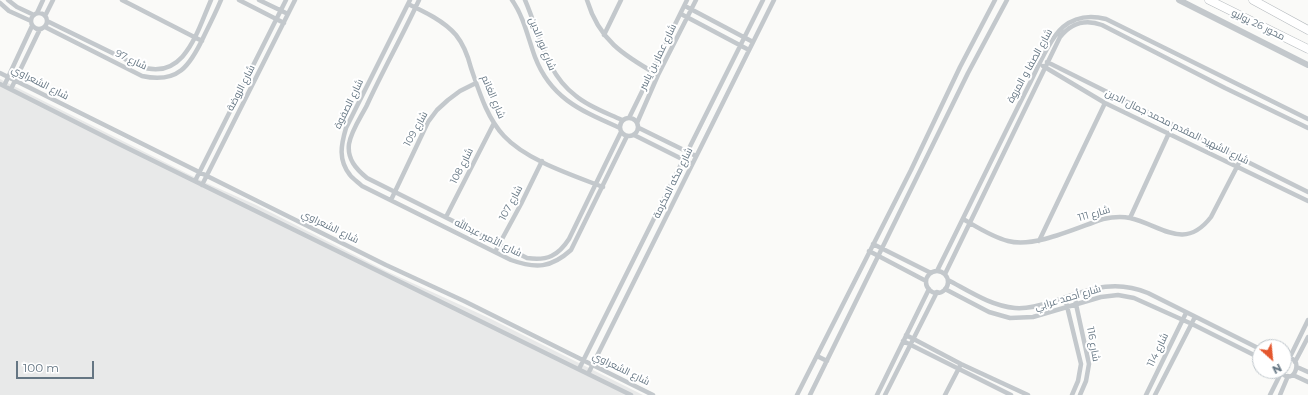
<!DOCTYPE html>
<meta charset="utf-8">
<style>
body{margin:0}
#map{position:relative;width:1308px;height:395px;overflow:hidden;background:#fafaf8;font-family:Montserrat,sans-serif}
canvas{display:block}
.north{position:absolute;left:1252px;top:339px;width:40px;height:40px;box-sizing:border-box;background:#fff;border:1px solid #c1c8cd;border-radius:50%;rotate:153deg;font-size:11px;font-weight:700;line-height:16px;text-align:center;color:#657683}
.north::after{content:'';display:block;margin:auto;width:14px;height:18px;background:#e4572e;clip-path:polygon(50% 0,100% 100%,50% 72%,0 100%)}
.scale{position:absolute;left:16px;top:361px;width:78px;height:18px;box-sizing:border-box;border:2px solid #657683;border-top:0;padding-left:5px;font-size:12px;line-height:14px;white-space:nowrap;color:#657683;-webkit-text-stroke:3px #fff;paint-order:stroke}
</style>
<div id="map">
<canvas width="1308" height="395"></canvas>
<div class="north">N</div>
<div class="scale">100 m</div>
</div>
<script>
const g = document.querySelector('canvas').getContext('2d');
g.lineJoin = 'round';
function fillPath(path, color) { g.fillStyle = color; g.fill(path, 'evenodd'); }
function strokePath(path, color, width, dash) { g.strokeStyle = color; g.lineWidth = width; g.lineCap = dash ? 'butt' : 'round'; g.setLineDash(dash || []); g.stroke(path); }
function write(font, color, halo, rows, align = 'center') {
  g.font = font + ' Montserrat,Cairo,sans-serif'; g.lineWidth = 4; g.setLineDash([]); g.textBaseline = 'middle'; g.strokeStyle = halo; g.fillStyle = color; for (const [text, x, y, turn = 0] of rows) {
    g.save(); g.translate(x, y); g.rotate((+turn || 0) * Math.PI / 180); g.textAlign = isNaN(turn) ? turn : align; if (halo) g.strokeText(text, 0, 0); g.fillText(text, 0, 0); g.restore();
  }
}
fillPath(new Path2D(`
 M0,79L204,182L256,205L386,271L489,318L643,395H0Z`), '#e8e9e9');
const trunk = new Path2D(`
 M1209,0L1308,49
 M1253,0L1308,30`);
strokePath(trunk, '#b4b9bd', 9);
strokePath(new Path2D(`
 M8,0L17,7L34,15
 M122,0L202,41
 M239,0L284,23
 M259,0L288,14
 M410,0L346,128C341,145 338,160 350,175C353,179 358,182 362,186L511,260C536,269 551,268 571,250L627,136
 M419,0C403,35 383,70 367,105C361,117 351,131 349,144C347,159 356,169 367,178L527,258C547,261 558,256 569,239L621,132
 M512,0C524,17 528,38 535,57C551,99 582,111 620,128
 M525,0C540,34 545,73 576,96C589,107 607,113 622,120
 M587,0C599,40 623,55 658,75
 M0,3L9,11L31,21
 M408,4C425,12 444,21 456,35C464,45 468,56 471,68C479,91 487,118 504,136C526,160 572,175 603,187
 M685,6L753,42
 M31 21a8 8 0 1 1 16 0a8 8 0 1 1-16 0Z
 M37,13L43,0
 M681,14L749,50
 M45,16L53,0
 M47,21L139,66C184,83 197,32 211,0
 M45,27L142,76C178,84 190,66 204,36C210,24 216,12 221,0
 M604,35L621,0
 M1047,62L1308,192
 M1043,66L1105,103L1308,201
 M0,73L386,265L464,301L653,395
 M0,84L119,144L631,395
 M4,86L32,26
 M11,89L40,29
 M620 127a9 9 0 1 1 18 0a9 9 0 1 1-18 0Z
 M629,118L687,0
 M637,123L658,75L696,0
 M639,128L696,156
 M634,135L692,164
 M195,181L286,0
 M202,185L295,0
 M391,200L428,122L437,110L448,100L460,91L476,83
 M446,217L494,123
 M1130,218L1169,133
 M963,219C977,227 992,237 1008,241C1035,248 1076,228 1103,219C1112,217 1121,216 1130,218C1161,225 1184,252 1211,217L1241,159
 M1039,241L1105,103
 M873,244L931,273
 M869,251L926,281
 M495,252L521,204L542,161
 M937,271C968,209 998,146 1029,85C1037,69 1050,38 1063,27C1075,17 1090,15 1106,19L1308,119
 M926 282a11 11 0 1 1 22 0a11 11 0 1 1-22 0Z
 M945,274L1060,37C1071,23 1086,19 1102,25L1225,88L1308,128
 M948,280C969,291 991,306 1015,308C1028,309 1039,306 1051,302C1086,291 1112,278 1148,293L1260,349
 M945,289L989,312L1010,318L1033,317L1101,297L1118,295L1134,298L1192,324L1260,358
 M1074,295L1089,364L1086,381L1080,395
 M1065,298L1081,364L1078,381L1072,395
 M906,335L961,364L1028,395
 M903,341L1011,395
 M817,356L827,361
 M1289,359L1308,320
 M1295,362L1308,337
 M1297,367L1308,372
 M579,369L763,0
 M1280,371C1295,391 1306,351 1284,360
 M588,374L774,0
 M1293,375L1308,382
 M797,395L911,170L960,67L995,0
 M810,395L968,73L1007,0
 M877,395L929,289
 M885,395L937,292
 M945,395L960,366
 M1146,395L1186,313
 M1155,395L1195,317
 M1270,395L1281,373
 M1280,395L1288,376`), '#c3c8cc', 4.5);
strokePath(new Path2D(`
 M1179,0L1308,65`), '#c3c8cc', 6);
strokePath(trunk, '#fff', 8);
write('10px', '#657683', '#fff', [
 ["محور 26 يوليو",1258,25,26],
 ["شارع نور الدين",542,44,68],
 ["شارع عمار بن ياسر",658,57,-64],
 ["شارع 97",131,60,25],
 ["شارع الصفا و المروة",1030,66,-61],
 ["شارع الشعراوي",40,83,27],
 ["شارع الروضة",241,88,-63],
 ["شارع الغانم",493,97,67],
 ["شارع الصفوة",349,104,-64],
 ["شارع الشهيد المقدم محمد جمال الدين",1177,127,26],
 ["شارع 109",416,129,-61],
 ["شارع 108",462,166,-63],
 ["شارع مكه المكرمة",673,183,-64],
 ["شارع 107",511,203,-62],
 ["شارع 111",1094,214,-16],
 ["شارع الشعراوي",330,227,26],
 ["شارع الأمير عبدالله",488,238,26],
 ["شارع أحمد عرابي",1068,298,-16],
 ["شارع 116",1093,344,80],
 ["شارع 114",1158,350,-64],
 ["شارع الشعراوي",621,369,26]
]);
</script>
